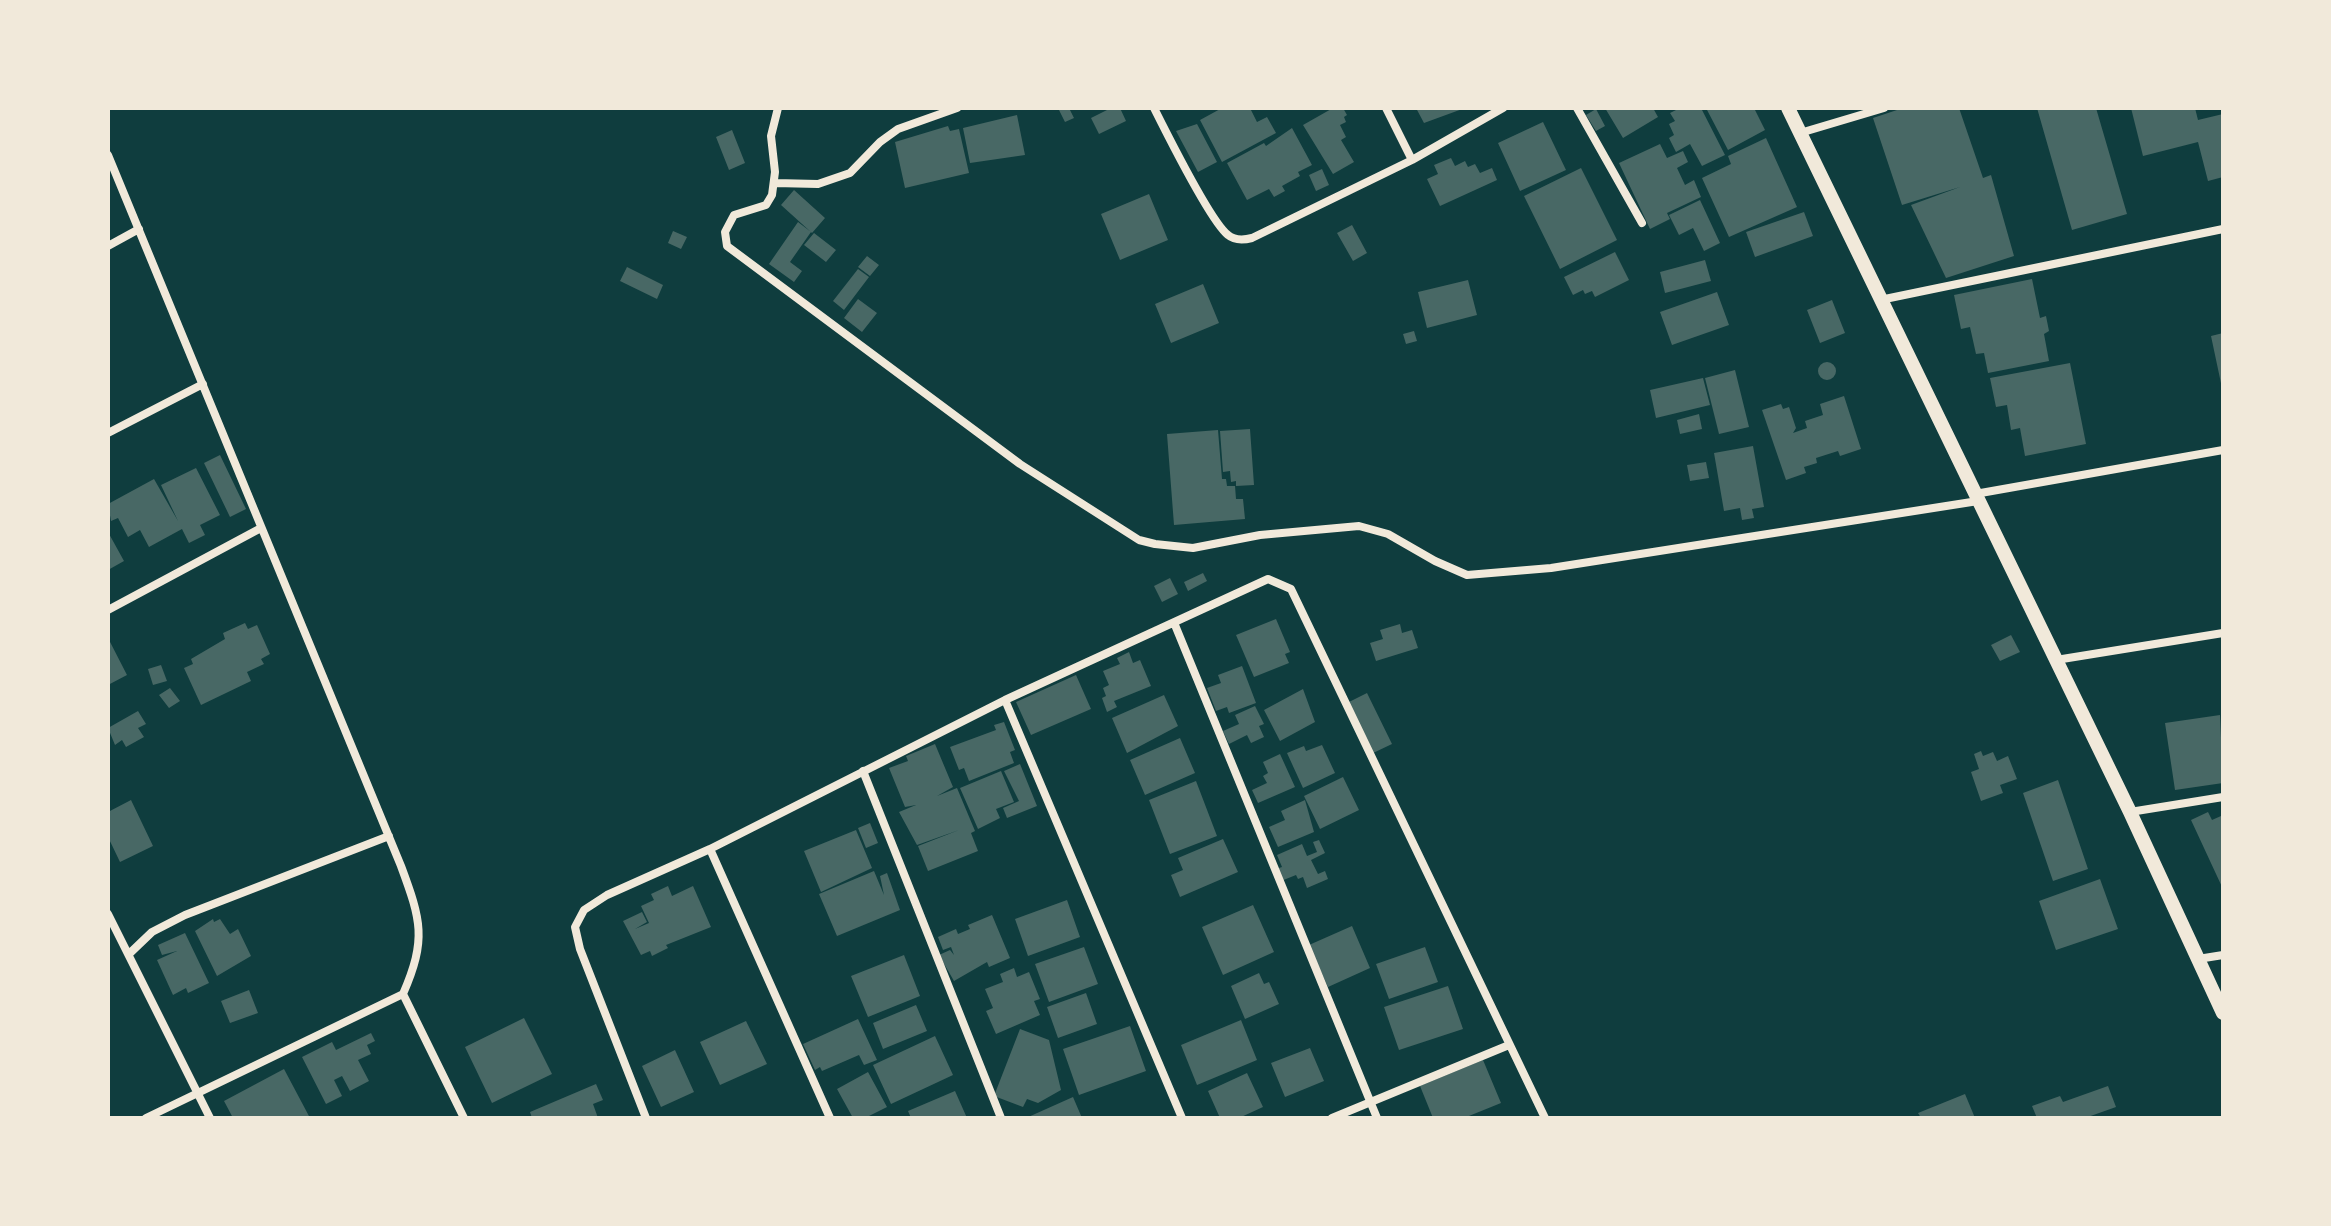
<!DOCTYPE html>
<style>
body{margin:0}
#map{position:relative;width:2331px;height:1226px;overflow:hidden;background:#0f3d3e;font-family:"Crimson Pro",serif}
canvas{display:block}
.frame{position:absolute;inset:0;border:110px solid #f1e9da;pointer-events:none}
</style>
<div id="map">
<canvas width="2331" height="1226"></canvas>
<div class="frame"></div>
</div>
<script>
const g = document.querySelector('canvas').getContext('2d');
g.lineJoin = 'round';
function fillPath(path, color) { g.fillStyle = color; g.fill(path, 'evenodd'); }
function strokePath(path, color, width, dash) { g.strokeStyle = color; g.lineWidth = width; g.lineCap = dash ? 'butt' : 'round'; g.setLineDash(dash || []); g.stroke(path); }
fillPath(new Path2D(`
 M1058,108H1069L1074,118L1065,122Z
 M1111,108H1120L1126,121L1099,134L1091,118Z
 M1222,108H1250L1257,122L1267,117L1276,133L1222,162L1200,120Z
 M1333,108H1343L1347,115L1344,117L1346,122L1340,125L1346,137L1341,140L1354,162L1333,174L1303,125Z
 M1416,108H1465L1424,123Z
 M1605,108H1653L1658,117L1623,138Z
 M1680,108H1701L1725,155L1702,166L1690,144L1676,152L1669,138L1674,135L1669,124L1675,121L1670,113Z
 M1706,108H1754L1765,130L1728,150Z
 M1903,108H1959L1983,178L1991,175L2014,256L1946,278L1911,205L1960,187L1902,205L1873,118Z
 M2037,108H2096L2127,214L2072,230Z
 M2131,108H2195L2198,120L2223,114V177L2208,181L2198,142L2143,156Z
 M1596,109L1605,126L1596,131L1586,115Z
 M1017,115L1025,155L970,163L963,128Z
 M1543,122L1566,170L1520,191L1498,143Z
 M1197,124L1217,162L1198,172L1176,131Z
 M948,126L950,131L959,129L969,173L905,188L895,142Z
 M1292,128L1312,165L1298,172L1300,176L1282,186L1285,191L1274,197L1269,189L1247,200L1227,163L1264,143L1266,146Z
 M732,130L745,163L729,170L716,137Z
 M1766,138L1797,207L1729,237L1702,178L1731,164L1728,156Z
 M1660,144L1667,158L1683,151L1688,162L1677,168L1685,185L1694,180L1701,197L1667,213L1670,219L1650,229L1619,163Z
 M1451,158L1455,166L1465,161L1468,167L1475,164L1480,173L1492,168L1497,180L1440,206L1427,179L1438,174L1434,165Z
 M1581,168L1617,240L1560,269L1524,196Z
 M1322,169L1329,185L1316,191L1309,175Z
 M794,190L825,218L812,233L781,205Z
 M1149,194L1168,240L1120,260L1101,214Z
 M1700,200L1720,243L1704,251L1693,228L1679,235L1669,215Z
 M1804,212L1813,236L1755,257L1746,232Z
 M798,222L811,232L790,262L802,271L794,282L769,264Z
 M1352,225L1367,253L1353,261L1337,233Z
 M673,231L687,237L681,249L668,243Z
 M814,233L836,250L826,262L804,245Z
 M1615,252L1629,280L1595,297L1592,291L1585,294L1583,290L1573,295L1564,277Z
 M867,256L879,265L870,276L858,267Z
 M1705,260L1711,281L1665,293L1660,272Z
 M627,267L663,285L657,299L620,281Z
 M858,269L869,277L844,310L833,301Z
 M2032,279L2040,318L2046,316L2049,331L2044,334L2049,361L1988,373L1984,353L1976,354L1970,327L1961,329L1954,295Z
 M1468,280L1477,315L1427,328L1418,292Z
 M1203,284L1219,323L1171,343L1155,304Z
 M1717,292L1729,325L1672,345L1660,312Z
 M858,299L877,313L862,332L844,318Z
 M1832,300L1845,333L1820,343L1807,310Z
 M1414,331L1417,341L1406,344L1403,334Z
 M2223,333V388H2222L2211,336Z
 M1818 371a9 9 0 1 1 18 0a9 9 0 1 1-18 0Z
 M2070,363L2086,444L2025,456L2020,428L2011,430L2007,405L1996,407L1990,378Z
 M1735,370L1749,427L1719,434L1705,378Z
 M1703,378L1710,405L1656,418L1650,390Z
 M1844,396L1861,449L1840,456L1838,451L1816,458L1817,463L1804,467L1806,473L1786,480L1762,410L1781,404L1783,409L1789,407L1796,428L1793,433L1807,428L1805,421L1823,415L1820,404Z
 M1699,414L1702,429L1680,434L1677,420Z
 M1250,429L1254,485L1236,486V481L1231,482L1230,471L1223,472L1220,431Z
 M1218,430L1222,479H1226L1227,486H1235L1236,499H1243L1245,519L1174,525L1167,434Z
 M1753,446L1764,507L1752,509L1754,518L1742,520L1740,508L1724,511L1714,453Z
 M220,455L246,509L230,517L204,463Z
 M1706,462L1709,478L1690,481L1687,465Z
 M196,468L220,515L200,525L205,535L189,543L182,529L149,547L140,530L128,537L118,518L111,521L108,504L154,479L178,521L161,485Z
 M108,532L124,561L108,570Z
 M1203,573L1207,581L1188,591L1184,582Z
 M1170,578L1178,594L1162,602L1154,586Z
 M1276,619L1290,652L1285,654L1289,663L1254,677L1236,635Z
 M245,623L248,629L257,625L270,654L261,659L264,664L247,672L251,681L201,705L184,668L193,664L191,659L225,639L223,633Z
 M1400,624L1402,633L1412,630L1418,648L1376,661L1370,643L1383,639L1380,630Z
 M2011,635L2020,652L2000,661L1991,645Z
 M108,638L127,675L108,685Z
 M1129,652L1133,663L1140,660L1151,686L1114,701L1117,707L1107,712L1102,698L1106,696L1103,688L1109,685L1103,671L1120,664L1117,658Z
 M161,665L167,681L153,685L148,669Z
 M1242,666L1256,703L1229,713L1227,707L1216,711L1207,688L1221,683L1218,675Z
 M1076,675L1091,709L1031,735L1016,702Z
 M170,688L180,701L169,708L159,695Z
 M1303,689L1315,722L1280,741L1264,710Z
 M1367,693L1392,744L1371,754L1347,703Z
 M1164,695L1178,726L1127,753L1112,718Z
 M1255,706L1264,724L1259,726L1264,737L1251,743L1247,735L1229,744L1223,731L1239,724L1235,715Z
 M138,711L146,724L138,728L144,737L126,747L122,740L115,745L108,728Z
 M2220,715L2223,783L2175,790L2165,723Z
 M1004,722L1015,750L1010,752L1014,763L969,781L964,768L959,770L950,747L996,730L994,725Z
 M1180,738L1195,773L1145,795L1130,760Z
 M935,744L953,787L937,796L957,788L975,831L971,833L978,851L928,871L918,846L959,830L917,845L899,812L916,805L905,807L889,768L908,761L906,756Z
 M1322,745L1335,773L1303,788L1287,753L1304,746L1306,751Z
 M1981,751L1983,756L1993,752L1997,761L2008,756L2017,779L2000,785L2003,793L1981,801L1971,772L1979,769L1974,754Z
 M1280,754L1295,787L1258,803L1252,790L1267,783L1263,776L1268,773L1263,762Z
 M1020,764L1037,806L1007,818L1003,808L1019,801L1004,771Z
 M1001,771L1014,802L996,809L1000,818L978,829L960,788Z
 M1343,777L1359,810L1320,829L1304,796Z
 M2058,780L2088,869L2053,881L2023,793Z
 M1196,781L1217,836L1170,854L1149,800Z
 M131,800L153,846L120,862L108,837V812Z
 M1305,800L1314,832L1278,847L1269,827L1285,820L1281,811Z
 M2208,812L2212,820L2221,816L2223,820V889L2191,820Z
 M870,823L878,843L866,848L858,828Z
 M856,830L872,868L821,892L804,851Z
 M1223,839L1238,872L1180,897L1171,875L1183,870L1178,858Z
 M1319,840L1325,853L1311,860L1318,874L1325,871L1328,879L1307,888L1303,877L1298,879L1296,875L1281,881L1276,869L1282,867L1277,855L1302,844L1307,856L1317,852L1313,842Z
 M874,871L884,895L880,876L887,873L900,910L837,936L819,894Z
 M2100,879L2118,929L2056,950L2039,901Z
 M668,886L672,896L693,886L711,927L666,945L668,948L652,956L650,951L641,955L623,921L642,912L647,922L635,929L649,923L641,906L654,900L651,894Z
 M1067,900L1080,937L1028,956L1015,919Z
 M1253,905L1274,952L1223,975L1202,927Z
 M992,915L1010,958L989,967L987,962L954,981L939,955L950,950L954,955L951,947L943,950L938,937L956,929L958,934L970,929L968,925Z
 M213,919L214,922L220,919L230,934L238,929L251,956L217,976L195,931Z
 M1352,926L1370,968L1328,987L1309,945Z
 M185,933L209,983L188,993L186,988L173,995L157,960L177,951L162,955L158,945Z
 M1084,947L1098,984L1049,1002L1035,964Z
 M1425,947L1438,982L1389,999L1376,964Z
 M904,955L920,996L868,1017L851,976Z
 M1014,968L1017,977L1029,972L1040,999L1034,1001L1040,1015L996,1034L986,1011L993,1008L985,989L1003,982L1000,974Z
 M1259,973L1264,984L1269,982L1279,1004L1245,1019L1231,986Z
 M1448,986L1463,1029L1399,1050L1384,1007Z
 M249,990L258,1013L230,1023L221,1001Z
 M1086,993L1097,1024L1058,1038L1047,1007Z
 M916,1005L927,1031L883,1049L873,1023Z
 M524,1018L552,1074L492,1103L465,1047Z
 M858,1019L877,1060L864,1065L859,1055L822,1071L820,1067L815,1070L803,1044Z
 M1241,1020L1257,1060L1197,1085L1181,1045Z
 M746,1021L767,1064L720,1085L700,1042Z
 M1130,1026L1146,1071L1079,1095L1063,1049Z
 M1020,1029L1049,1040L1061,1090L1038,1103L1027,1099L1023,1107L994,1096Z
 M371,1033L375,1041L367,1045L371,1054L358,1060L369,1081L350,1091L342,1076L334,1080L342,1096L326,1104L302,1057L332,1042L336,1050Z
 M935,1036L953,1075L891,1104L873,1065Z
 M1310,1048L1324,1081L1285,1097L1271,1063Z
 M675,1050L694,1092L661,1107L642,1066Z
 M1483,1060L1501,1103L1464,1118H1433L1420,1086Z
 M284,1069L310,1118H233L224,1101Z
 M868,1072L887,1107L865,1118H853L837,1089Z
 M1247,1073L1263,1107L1239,1118H1220L1208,1091Z
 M596,1084L603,1100L593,1104L598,1118H532L530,1112Z
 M2108,1086L2116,1107L2085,1118H2037L2032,1106L2060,1096L2063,1102Z
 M955,1091L967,1118H911L908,1111Z
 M1965,1094L1975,1118H1921L1918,1113Z
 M1073,1097L1082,1118H1026Z`), '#486865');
strokePath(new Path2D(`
 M778,108L771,136L775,172L772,195L766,205L734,215L725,232L727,246L1020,464L1139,540L1155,544L1193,548L1260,535L1359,526L1388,534L1435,561L1467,575L1551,568L1978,501
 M1154,108C1166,132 1211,222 1228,235C1235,241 1244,240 1252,238L1412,160L1503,108
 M1386,108L1412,160
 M1577,108L1642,223
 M1800,133L1884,108
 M108,155L401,866C421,920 427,939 403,994L146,1118
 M775,183L818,184L850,173L880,142L898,129L957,108
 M108,246L139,229
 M1880,300L2223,229
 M108,433L203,384
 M1975,494L2223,450
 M108,610L261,528
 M1175,625L1377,1118
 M2056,660L2223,633
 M1005,700L1182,1118
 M863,771L1001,1118
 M2130,812L2223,797
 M710,849L830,1118
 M108,914L210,1118
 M129,954L152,932L185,915L389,836
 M2198,959L2223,955
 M403,994L464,1118
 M646,1118L580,949L575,927L584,910L607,895L710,849L1005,700L1268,579L1291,589L1545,1118
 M1332,1118L1509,1045`), '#f1e9da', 8);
strokePath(new Path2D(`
 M1788,108L2130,812L2223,1013`), '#f1e9da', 14);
</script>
